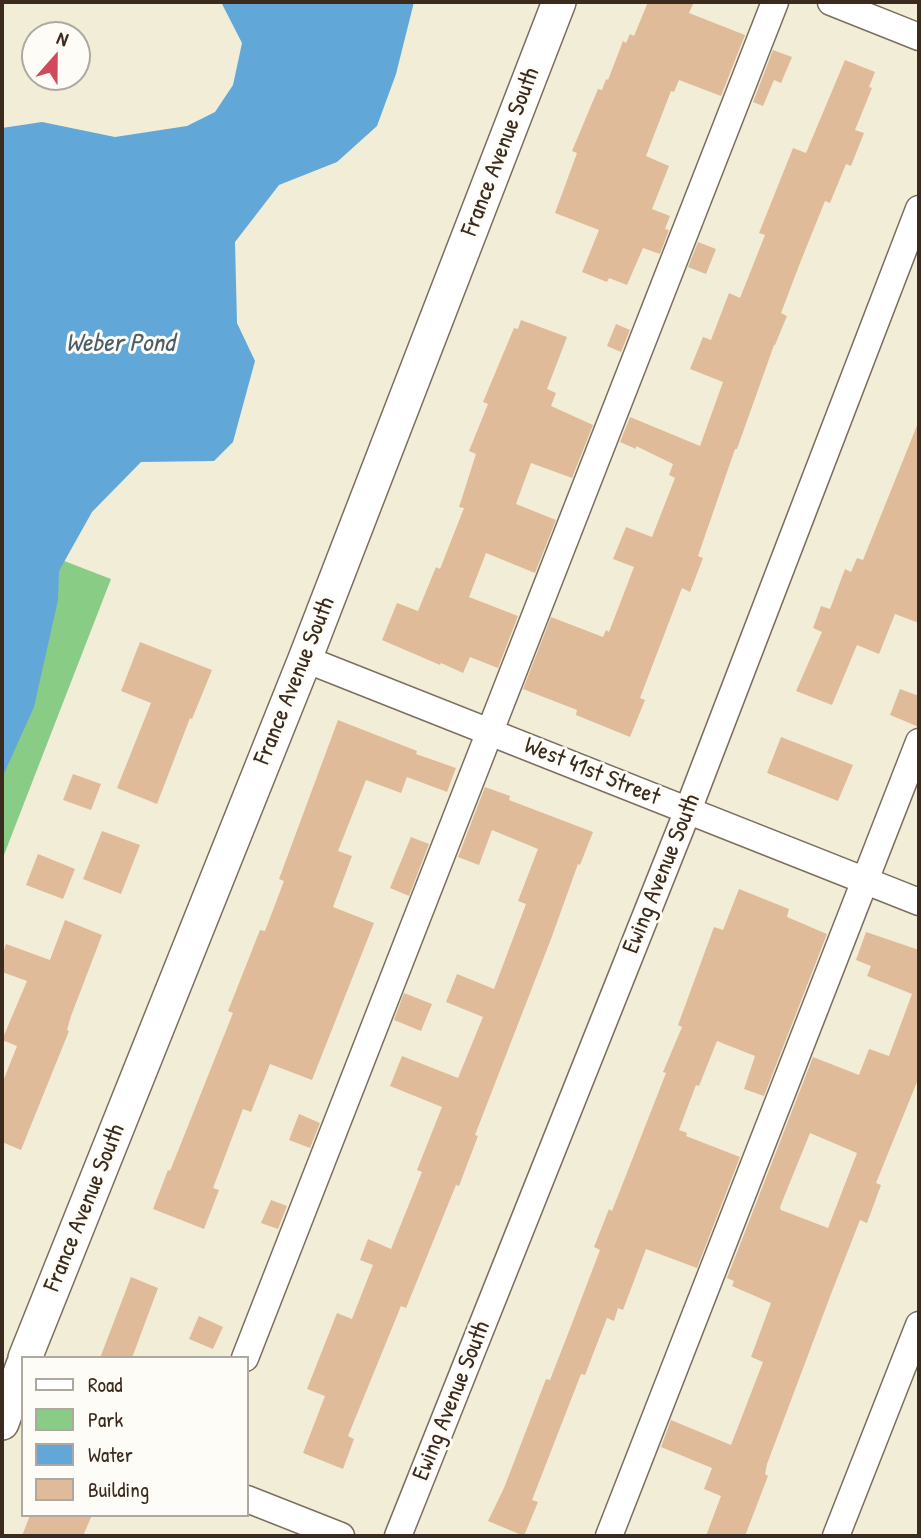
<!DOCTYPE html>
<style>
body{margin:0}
#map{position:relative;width:921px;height:1538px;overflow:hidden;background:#f2edd7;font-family:"Patrick Hand",sans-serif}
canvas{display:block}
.frame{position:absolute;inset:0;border:4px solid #3b2a1e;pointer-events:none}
.legend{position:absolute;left:21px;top:1356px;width:228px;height:161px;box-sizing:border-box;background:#fdfcf7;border:2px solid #afa8a0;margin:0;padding:9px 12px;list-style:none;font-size:21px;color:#3b2a1e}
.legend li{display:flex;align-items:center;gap:14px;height:35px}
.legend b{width:35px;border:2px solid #afa8a0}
.north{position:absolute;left:21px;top:21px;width:70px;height:70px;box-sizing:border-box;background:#fdfcf7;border:2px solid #afa8a0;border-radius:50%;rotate:21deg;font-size:19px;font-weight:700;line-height:28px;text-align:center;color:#3b2a1e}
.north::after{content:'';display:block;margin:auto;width:24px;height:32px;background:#d1495b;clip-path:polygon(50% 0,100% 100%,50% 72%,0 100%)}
</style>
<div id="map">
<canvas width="921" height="1538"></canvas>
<div class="frame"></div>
<ul class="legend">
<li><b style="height:9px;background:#fff"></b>Road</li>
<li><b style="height:19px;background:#88cc86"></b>Park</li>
<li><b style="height:19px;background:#61a8d8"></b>Water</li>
<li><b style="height:19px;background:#e0bb99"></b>Building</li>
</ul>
<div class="north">N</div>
</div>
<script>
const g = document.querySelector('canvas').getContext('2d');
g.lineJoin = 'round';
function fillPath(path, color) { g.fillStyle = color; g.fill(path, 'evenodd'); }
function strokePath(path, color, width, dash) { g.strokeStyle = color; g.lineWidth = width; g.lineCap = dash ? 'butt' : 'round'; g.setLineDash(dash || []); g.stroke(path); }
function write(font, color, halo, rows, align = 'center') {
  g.font = font + ' "Patrick Hand",sans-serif'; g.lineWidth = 6; g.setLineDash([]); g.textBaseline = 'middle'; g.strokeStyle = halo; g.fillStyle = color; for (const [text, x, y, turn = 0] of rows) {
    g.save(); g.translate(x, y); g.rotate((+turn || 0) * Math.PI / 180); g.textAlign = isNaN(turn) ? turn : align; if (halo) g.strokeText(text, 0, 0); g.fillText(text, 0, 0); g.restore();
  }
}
fillPath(new Path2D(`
 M2,537L111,579L2,860Z`), '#88cc86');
fillPath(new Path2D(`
 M221,2H414L396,74L377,126L337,162L279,185L235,242L237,323L255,361L233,442L214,461L141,462L92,512L59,571L58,600L34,707L2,778V128L42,122L115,137L187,126L215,112L233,85L242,43Z`), '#61a8d8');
fillPath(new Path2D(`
 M648,2H694L689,13L745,35L721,96L679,80L674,92L671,91L646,156L669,166L652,209L670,216L665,229L669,230L660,254L643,248L627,285L609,278L607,282L582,272L599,230L555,213L577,153L572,151L598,89L602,90L606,79L608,80L623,41L626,43L630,34L634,36Z
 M773,50L792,57L781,83L774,80L763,106L753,102Z
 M845,60L875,72L869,87L872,88L855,130L864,133L851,166L846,164L830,203L825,201L800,263L781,313L787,316L775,345H774L737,449H735L698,556L703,558L690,592L682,588L640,698L645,700L630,737L576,715L577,710L523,689L551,617L603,637L606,630L609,632L634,567L613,559L626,527L652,537L675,478L669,475L673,464L636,446V449L620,442L630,417L700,446L723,382L690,369L703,337L711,340L729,293L740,298L765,235L759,233L793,148L806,153Z
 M698,242L716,249L706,274L688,267Z
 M521,320L567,337L547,389L556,393L551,406L593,425L572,478L531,463L516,504L556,520L535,573L486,553L469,597L518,616L498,668L470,657L463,673L441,663L440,665L382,640L397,603L418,611L436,567L440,569L464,508L459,507L476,454L469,451L488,404L483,402L514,328L518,329Z
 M616,324L630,330L621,352L607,346Z
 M918,423L919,623L895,614L879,654L857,645L832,705L796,691L822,632L813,628L821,606L830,609L845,569L851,572L857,558L863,560Z
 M140,642L212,670L192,719L190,718L157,804L117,788L151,703L121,691Z
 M900,689L919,696V727L890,715Z
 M338,720L417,751L416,754L456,768L447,792L407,777L401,793L366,780L338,851L352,856L333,907L374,923L312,1080L270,1064L251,1112L243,1109L213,1188L219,1190L204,1229L153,1209L168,1170L170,1171L233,1013L228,1011L260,930L265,931L284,881L279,879Z
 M781,737L853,765L838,801L767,773Z
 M73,774L101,784L91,810L63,800Z
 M485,787L510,796L509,800L593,832L580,865L578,864L551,939L475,1135L478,1136L459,1186L456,1185L406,1308L401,1306L348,1436L354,1439L343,1469L303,1453L325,1396L307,1389L337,1313L352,1319L373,1265L360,1260L368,1239L391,1249L422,1172L417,1170L442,1107L390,1086L402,1056L458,1078L483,1017L446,1002L457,974L494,989L526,904L518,901L538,849L492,830L479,865L458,857Z
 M102,831L140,845L121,894L83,879Z
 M411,837L429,844L409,896L390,888Z
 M38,854L75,869L63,899L26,885Z
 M739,889L789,909L787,917L827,934L764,1096L744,1089L755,1056L717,1041L699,1086L696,1085L679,1130L687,1133L686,1136L740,1157L697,1268L646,1249L623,1310L618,1308L614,1321L607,1318L585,1375L581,1374L532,1500L538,1502L524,1536L488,1521L504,1488L546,1379L550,1380L571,1326L600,1250L594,1247L609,1209L612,1211L666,1073L663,1072L682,1027L678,1025L714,927L723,930Z
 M65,920L102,935L71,1016L67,1030L69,1031L21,1150L2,1142V1084L17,1046L2,1040L27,981L2,972V957L6,944L50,960Z
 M866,932L919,950V1077L876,1183L881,1185L867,1223L860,1220L831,1294L767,1464L765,1474L768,1476L745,1536H706L721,1496L704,1489L712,1468L661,1447L671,1420L731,1445L763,1362L751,1357L771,1303L732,1286L734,1281L727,1278L813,1057L859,1075L869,1049L889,1056L912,994L867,976L871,966L856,960ZM810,1133L857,1153L828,1228L781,1210L780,1207Z
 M404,993L432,1004L421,1031L394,1020Z
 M299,1114L320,1123L310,1148L289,1140Z
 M271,1200L287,1206L278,1229L261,1223Z
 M131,1277L158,1288L132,1358H100Z
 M199,1316L223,1327L213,1349L189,1339Z
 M30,1515H92L83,1536H22Z`), '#e0bb99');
const minor = new Path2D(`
 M831,2L919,37
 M305,659L919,902
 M245,1358L775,2
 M247,1499L341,1536
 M398,1536L688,810L919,209
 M609,1536L919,742
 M836,1536L919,1325`);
const major = new Path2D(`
 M25,1358L305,659L559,2
 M2,1423L23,1365`);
strokePath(minor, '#7b6e5f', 29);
strokePath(major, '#7b6e5f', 36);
strokePath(minor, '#fff', 26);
strokePath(major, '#fff', 33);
write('24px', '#3b2a1e', '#fdfcf7', [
 ["France Avenue South",501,152,-69],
 ["France Avenue South",295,681,-68],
 ["West 41st Street",592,772,22],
 ["Ewing Avenue South",662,874,-68],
 ["France Avenue South",85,1208,-68],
 ["Ewing Avenue South",452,1401,-68]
]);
write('italic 26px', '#4a5c68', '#fdfcf7', [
 ["Weber Pond",120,344]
]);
</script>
